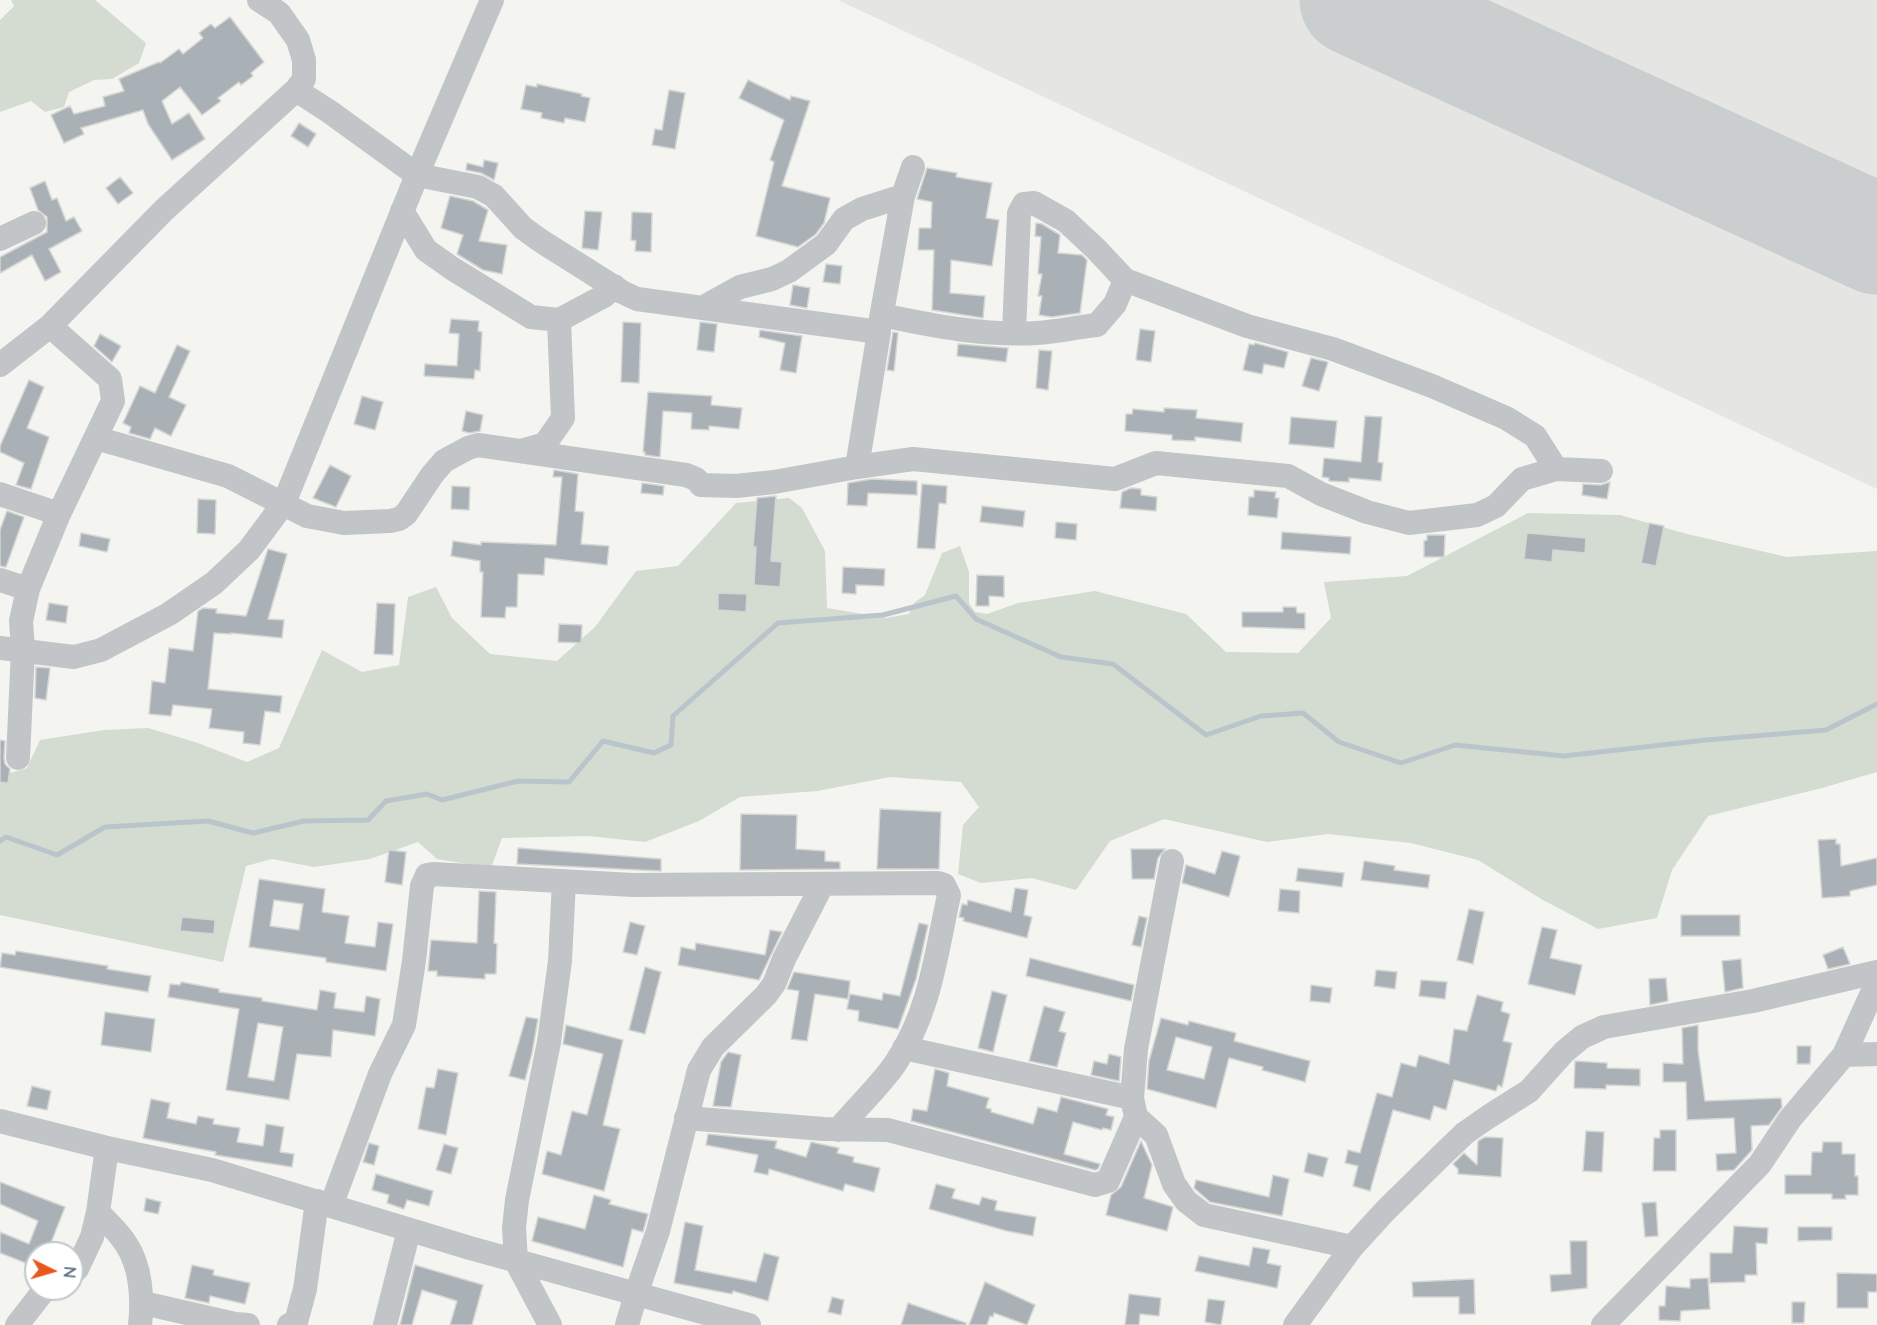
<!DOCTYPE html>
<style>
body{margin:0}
#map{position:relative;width:1877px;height:1325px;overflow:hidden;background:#f4f4f0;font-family:Quicksand,sans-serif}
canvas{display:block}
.north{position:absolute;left:24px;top:1241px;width:60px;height:60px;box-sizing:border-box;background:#fff;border:2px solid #c0c7cd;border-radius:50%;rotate:95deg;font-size:16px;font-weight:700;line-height:24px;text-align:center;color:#627282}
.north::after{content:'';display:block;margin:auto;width:21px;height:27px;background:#e7581d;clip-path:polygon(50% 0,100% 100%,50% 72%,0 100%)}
</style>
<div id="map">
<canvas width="1877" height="1325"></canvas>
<div class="north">N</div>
</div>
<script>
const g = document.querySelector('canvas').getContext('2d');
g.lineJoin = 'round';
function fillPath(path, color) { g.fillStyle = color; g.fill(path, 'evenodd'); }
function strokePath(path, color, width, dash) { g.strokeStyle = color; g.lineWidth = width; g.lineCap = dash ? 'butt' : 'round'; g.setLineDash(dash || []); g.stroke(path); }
fillPath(new Path2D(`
 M838,0H1877V489Z`), '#e5e6e4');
fillPath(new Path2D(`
 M11,0H95L146,43L139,63L112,79L94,80L69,92L64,107L45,112L31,101L0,112V20L14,6Z
 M789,498L802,508L825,551L827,608L886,618L909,614L914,603L925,595L942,553L960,546L969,572V603L975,612L987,614L1018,603L1095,591L1186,614L1226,652L1298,653L1331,618L1324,582L1407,576L1528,513L1620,515L1687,534L1787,557L1877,551V772L1822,788L1708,816L1672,870L1657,918L1598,929L1543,900L1478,860L1411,843L1328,834L1267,842L1164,819L1110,841L1076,890L1032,878L981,883L958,874L963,825L979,807L961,782L890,777L817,791L740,797L699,821L645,842L588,836L502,838L491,868L437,859L418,842L370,859L314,867L272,859L246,866L223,962L0,915V776L27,768L40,740L104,730L148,728L195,742L247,762L279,748L322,650L362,672L399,665L408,597L436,587L452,618L490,654L557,661L595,627L636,571L678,566L736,503Z`), '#d4dbd1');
strokePath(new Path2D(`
 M0,841L6,837L57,855L105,827L208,821L253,833L304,821L368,820L386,801L427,794L442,800L518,781L569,782L603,741L654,753L671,745L673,716L778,623L883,615L956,596L976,619L1061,657L1113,664L1206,735L1261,716L1303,713L1339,742L1401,763L1455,745L1564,756L1706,740L1826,730L1877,704`), '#bac5cb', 5);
strokePath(new Path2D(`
 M1355,0L1877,239`), '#cacece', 111);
const building = new Path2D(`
 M230,17L264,62L251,73L253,76L241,85L239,82L218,98L221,101L202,115L180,87L162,101L172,124L189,113L205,139L172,160L148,124L143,110L81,128L84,134L64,143L51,115L70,106L74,114L105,106L103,97L124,91L119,79L159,62L160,63L179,49L183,54L203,38L199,33L211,24L215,28Z
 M748,80L790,100L791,96L810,101L782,186L830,198L824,223L816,234L798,247L756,236L774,162L770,160L784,120L739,98Z
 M537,84L582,94L581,96L590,98L585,122L565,118L564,123L541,118L542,113L521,109L526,85L537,87Z
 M669,90L685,93L675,149L652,145L655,129L662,130Z
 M299,123L316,134L308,147L291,136Z
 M484,160L498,163L494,180L481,173L466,170L467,163L483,167Z
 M927,168L957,173L956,177L992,183L986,218L999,220L992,266L951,260L950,293L985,296L983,318L932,310L934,250H918L919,228H931L932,202L917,199Z
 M120,177L133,193L118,204L106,188Z
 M45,181L52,200L57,198L66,221L74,217L82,231L49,249L61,272L45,281L32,255L0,273V257L47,232V217L38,210L30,188Z
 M450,196L473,201L488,210L479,241L507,245L502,274L483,270L457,254L463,235L441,228Z
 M585,211L602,212L598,250L582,248Z
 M632,212L652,213L651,252L635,251L636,241L631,240Z
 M1036,223L1042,224L1060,235L1058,253L1082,255L1087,260L1080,313L1052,317L1039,315L1042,296H1038L1042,274H1038L1041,237L1035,236Z
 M826,264L842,266L840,284L823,282Z
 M793,285L810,288L807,308L790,305Z
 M451,319L479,321L478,331L482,332L480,371L475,370L474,379L424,376L425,364L457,366L459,334L449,333Z
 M623,322L641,323L639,383L621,382Z
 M700,322L717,324L714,352L697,350Z
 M1140,329L1155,331L1151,362L1136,360Z
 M760,330L802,336L796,373L780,370L785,343L759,337Z
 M893,332L898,333L894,371L887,370Z
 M100,334L121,346L112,362L94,346Z
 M1255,343L1288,352L1284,368L1264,364L1262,374L1243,370L1249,344L1254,345Z
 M958,344L1008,348L1006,362L957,356Z
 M177,345L190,351L169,397L186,405L171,436L155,428L150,439L129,433L131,427L123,423L140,386L155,393Z
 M1039,350L1052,351L1048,390L1036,388Z
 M1311,358L1328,362L1319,391L1302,386Z
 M29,380L44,387L27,428L49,437L31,489L16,485L24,463L0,452V446Z
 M648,392L712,396L711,405L742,408L739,429L709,426V430L691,429L692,413L663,411L660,457L645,455V452H643Z
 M362,396L383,402L375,430L354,424Z
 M1164,408L1197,410L1196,418L1243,423L1241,442L1195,437V441L1172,440V435L1125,431L1126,414H1132L1133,409L1164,412Z
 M466,411L483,415L480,431L469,433L462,431Z
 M1365,416L1382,417L1378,462L1383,463L1381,481L1349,478V482L1329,481V478L1322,477L1324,458L1361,462Z
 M1291,417L1337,421L1334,448L1289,444Z
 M330,465L351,476L336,507L313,498Z
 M554,470L578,474L575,511L584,512L581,544L609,546L607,565L545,558L544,575L518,574L517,607H506L505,618L481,617L483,572H480V561L451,556L453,541L481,545V542L556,545L562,477H553Z
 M872,479L917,481V495L868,493L867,506L847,505L848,483Z
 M1610,482L1607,499L1582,495L1583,484L1601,485Z
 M642,483L664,486L663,495L641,493Z
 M922,484L947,486L946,504L939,503L935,549L917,548Z
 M452,486L470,487L469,510L451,509Z
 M1131,488L1141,489V495L1157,497L1156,511L1120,508L1122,492Z
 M1254,490L1276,492L1275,498H1279L1277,518L1248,515L1249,497H1254Z
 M776,496L771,561L782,562L780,587L754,585L756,547H753L757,498Z
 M198,499L216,500L215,534L197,533Z
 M982,506L1025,511L1023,527L980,522Z
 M7,511L24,517L6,567L0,566V530Z
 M1056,522L1077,524L1076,540L1055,538Z
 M1649,523L1664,526L1656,566L1641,563Z
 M1282,532L1351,537L1350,554L1281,549Z
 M81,533L110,539L107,552L79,546Z
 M1527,533L1586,538L1585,553L1553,550L1552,562L1524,559Z
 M1427,535H1445L1444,557H1424V541L1427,540Z
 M268,549L287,554L268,619L284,620L282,638L231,633V634L214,633L208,689L282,696L280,713L265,711L260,745L243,743L244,732L209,728L212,709L173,705L171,716L149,714L152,681L165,683L169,648L193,651L198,611L203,608L217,609L216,613L246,616Z
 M843,567L885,569L884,586L856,585V594L842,593Z
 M977,575L1004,576V597L989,596V606H976Z
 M718,593L747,594L746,612L718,610Z
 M49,603L68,606L66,623L46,620Z
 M377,603L395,604L393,655L374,654Z
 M1283,607H1296L1297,613H1305V629L1242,627V612H1283Z
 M559,624L582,625L581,643L558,642Z
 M36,667L50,668L46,700L35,698Z
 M0,740L5,741L4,758L5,764L10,769L8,783L0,782Z
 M880,809L941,812L939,869H877Z
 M741,814L797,815L796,849L825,851V861L840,862V869L740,870Z
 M1836,839V844H1840L1841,866L1877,858V885L1850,891V896L1822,898L1818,840Z
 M518,848L661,859V871L517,864Z
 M1131,849H1165L1158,858L1154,879H1132Z
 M389,850L406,852L402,885L385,882Z
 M1222,851L1240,856L1229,897L1182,883L1186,865L1215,874Z
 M1364,861L1395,866L1394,870L1430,875L1428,888L1361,880Z
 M1298,868L1344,873L1342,887L1296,881Z
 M259,879L325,889L322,912L349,916L345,943L375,947L378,922L393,924L386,971L326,962V958L249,947ZM274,900L303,904L299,930L270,926Z
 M1015,888L1028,890L1024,915L1032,917L1027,938L963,921L964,918L959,917L962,904L967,905L968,900L1011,912Z
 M1280,889L1300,891L1299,913L1278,911Z
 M479,891L496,892L494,943L497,944L496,974H485V979L437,976V971H428L431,940L477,943Z
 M1469,909L1484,912L1473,964L1457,960Z
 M1681,915H1740V936H1681Z
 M1139,916L1147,918L1141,947L1132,945Z
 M182,917L215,920L214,934L180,931Z
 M630,922L645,926L637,955L623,952Z
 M919,923L928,925L916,979L898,1029L858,1021L859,1011L847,1009L850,994L882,1000L883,993L900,996Z
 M1542,927L1557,930L1550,958L1582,965L1575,995L1528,984Z
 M770,930L782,932L759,980L678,965L681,947L695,950L696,943L765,955Z
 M1843,947L1850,964L1828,969L1823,955Z
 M16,951L108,966L107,969L151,976L148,992L0,967L2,953L15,955Z
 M1030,958L1134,985L1131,1001L1026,976Z
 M1741,959L1743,988L1725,992L1722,961Z
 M645,967L661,972L645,1034L629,1030Z
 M1376,970L1397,972L1395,989L1374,986Z
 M794,972L850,981L848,999L815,994L807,1041L791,1039L799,991L787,989Z
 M1666,978L1668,1001L1650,1005L1649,979Z
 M1421,980L1447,982L1445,999L1419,996Z
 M181,982L219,989V992L262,998V1001L317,1010L320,990L336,993L334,1008L364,1012L366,996L380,999L375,1036L333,1030L331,1057L297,1054L289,1100L226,1090L239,1009L168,997L170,984L180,985ZM258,1023L283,1027L274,1081L248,1077Z
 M1311,985L1332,988L1330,1003L1310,1001Z
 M992,991L1007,995L993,1052L978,1048Z
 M1477,995L1503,1002L1501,1011L1510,1014L1503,1041L1512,1043L1502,1087L1498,1085L1496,1091L1454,1080L1446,1110L1434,1106L1430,1120L1393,1110L1370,1191L1353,1186L1358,1166L1345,1163L1348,1150L1360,1153L1377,1093L1392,1097L1401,1063L1416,1067L1419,1055L1449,1064L1454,1029L1467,1031Z
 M1044,1006L1065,1012L1059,1031L1066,1033L1057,1067L1029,1061Z
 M105,1012L155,1019L151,1052L101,1045Z
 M526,1017L538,1019L532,1053L525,1080L509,1076Z
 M1161,1018L1188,1025L1189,1021L1236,1033L1234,1041L1310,1061L1305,1082L1262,1070L1263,1067L1229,1058L1216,1108L1147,1089L1149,1061ZM1176,1037L1212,1047L1204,1079L1167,1070Z
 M566,1025L623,1040L603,1125L620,1129L604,1191L542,1174L547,1151L561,1155L572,1111L587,1115L603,1054L563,1044Z
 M1698,1025V1050L1705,1101L1781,1098L1782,1107L1769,1125L1751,1126L1752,1150L1734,1170L1717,1171L1716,1154L1736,1153L1734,1118L1687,1120L1686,1082H1663V1063L1683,1064L1682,1028Z
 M1797,1046H1811L1810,1064H1797Z
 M728,1052L741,1055L731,1107L713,1106L721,1062Z
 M1109,1054L1121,1057L1119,1081L1091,1075L1094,1061L1107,1064Z
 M1575,1061L1607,1063V1068L1640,1069V1086L1606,1085V1089L1574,1088Z
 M438,1069L458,1073L446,1135L418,1129L426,1087L434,1088Z
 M935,1069L949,1073L947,1086L989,1098L986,1108L991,1109V1112L1033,1124L1038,1107L1057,1112L1061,1097L1108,1109L1106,1115L1114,1117L1111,1130L1103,1128L1102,1130L1073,1122L1064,1154L1100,1164L1098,1169L1095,1170L911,1121L913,1109L927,1111Z
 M32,1086L51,1091L47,1110L27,1106Z
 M151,1099L170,1103L167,1118L196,1124L198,1116L214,1119L213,1124L240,1128L237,1142L263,1146L266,1124L284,1127L280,1152L294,1154L292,1167L215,1155L216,1152L143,1138Z
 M1660,1130H1676V1171H1653L1654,1138H1660Z
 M1586,1131L1604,1132L1602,1172L1583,1171Z
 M708,1134L777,1141L775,1148L806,1157L811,1142L839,1148L837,1153L854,1157L853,1162L880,1168L874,1192L845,1184L843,1191L769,1169L768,1175L754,1172L758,1155L706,1145Z
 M1485,1137L1503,1138L1501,1177L1458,1174V1169L1453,1164L1464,1153L1477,1165L1478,1141Z
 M1141,1141L1152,1165L1144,1198L1173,1207L1167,1231L1106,1215L1111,1195L1121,1187Z
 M1823,1142H1842V1154H1855V1176H1858V1195H1845L1846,1199H1832V1194H1785V1175H1811L1812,1152H1822Z
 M369,1143L379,1146L374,1165L363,1162Z
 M444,1144L458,1148L451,1174L436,1170Z
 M1308,1153L1328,1158L1323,1177L1304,1172Z
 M376,1174L433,1191L429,1206L407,1200L404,1209L387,1203L389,1195L372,1190Z
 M1273,1175L1289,1179L1282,1216L1210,1202L1194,1188L1196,1180L1269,1197Z
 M0,1182L65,1207L47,1253H36V1267L0,1253V1232L29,1244L38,1221L0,1204Z
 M936,1184L955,1189L952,1198L979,1205L982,1197L997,1201L995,1210L1036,1217L1033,1236L1007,1231L929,1209Z
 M594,1195L611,1200L609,1204L648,1214L643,1232L632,1229L623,1267L532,1241L538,1217L585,1229Z
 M146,1198L161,1202L158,1214L144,1211Z
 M1656,1202L1658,1236L1645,1237L1642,1203Z
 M685,1222L703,1226L695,1270L756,1282L764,1253L779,1257L768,1301L733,1291L732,1294L674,1283Z
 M1734,1226L1768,1228L1767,1244L1756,1243L1757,1275H1745V1282L1710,1283V1253H1732Z
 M1798,1227H1832V1240L1798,1241Z
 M1570,1241H1587V1288L1551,1292L1550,1275L1571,1274Z
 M1253,1247L1270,1250L1267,1263L1281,1266L1277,1288L1195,1271L1199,1256L1249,1266Z
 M192,1265L214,1270L213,1275L250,1283L245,1304L210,1296L209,1303L185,1298Z
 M415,1265L483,1285L472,1325H450L457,1301L422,1290L412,1325H400Z
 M1837,1273L1877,1274V1292H1868V1308H1837Z
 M1708,1278L1710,1309L1681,1311L1680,1321L1659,1320V1306H1665L1666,1286L1690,1288V1279Z
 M1474,1279L1475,1314H1459V1297H1413L1412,1282Z
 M985,1282L1035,1305L1027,1325L994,1313L993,1317L990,1316L987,1325H969Z
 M1129,1294L1161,1298L1159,1316L1140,1314L1139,1325H1125Z
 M832,1297L844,1300L841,1315L828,1312Z
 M1208,1299L1225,1301L1221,1325L1205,1322Z
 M1792,1302H1805L1804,1323H1792Z
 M908,1303L966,1323V1325H901Z`);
fillPath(building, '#a9b1b7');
strokePath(building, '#d5d5d3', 1.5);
strokePath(new Path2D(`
 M296,90L330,112L417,175L478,187L494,196L523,228L541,241L622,292L637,299L879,332L857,467
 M402,211L426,250L453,269L531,317L559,320
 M0,239L34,223
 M702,308L740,287L772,279L789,271L826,244L844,219L862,209L903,196
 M882,315C933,326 985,336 1037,333C1057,332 1077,327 1097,325L1115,304L1125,280
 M879,329L903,196L913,167
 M1014,333L1019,213L1024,204L1034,203L1066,221L1096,249L1125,280L1247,326L1333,349L1432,386L1506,418L1535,436L1556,469
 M0,365L50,326L164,210L296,90L304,79V60L298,40L279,13L259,0
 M96,438L228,476L307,516L344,523L390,521L399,519L406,514L432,475L444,461L468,448L478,445L686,475L696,479L701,485L736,486L774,482L857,467L913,459L1115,479L1156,463L1288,476L1321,494L1367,512L1409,523L1477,515L1496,506L1522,479L1556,469L1601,471
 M521,451L545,444L563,418L559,320L604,296L614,286
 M0,494L59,514
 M0,580L28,589
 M0,648L74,657L101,650L169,614L214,583L249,550L284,503L417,175L492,0
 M18,758L23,650L21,621L28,589L59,514L113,401L110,379L50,326
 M1172,861L1136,1049L1132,1098L1136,1117L1156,1135L1174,1184L1186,1201L1204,1215L1352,1247
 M904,1048L1132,1098
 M1844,1055L1877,1054
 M686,1118L824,1129L888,1130L1095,1185L1108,1181L1136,1117
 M0,1121L107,1148L212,1170L470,1248L749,1325
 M331,1206L380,1074L404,1025L414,961L422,886L427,875L433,874L633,885L938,883L944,885L949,895C936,954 930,1013 895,1064C879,1087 856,1108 838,1130
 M98,1212C107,1222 119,1232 126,1244C141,1266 143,1299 140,1325
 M72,1272L77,1269L92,1237L98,1212L107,1148
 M143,1303L235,1324L248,1325
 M17,1325L45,1289
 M289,1325L296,1322L305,1289L317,1201
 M385,1325L409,1230
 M550,1325L516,1261L514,1228L517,1200L549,1042L560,961L564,881
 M627,1325L636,1294L658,1231L699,1070L713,1047L766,995L774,984L784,959L822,885
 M1295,1325L1352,1247L1386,1210L1442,1155L1465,1133L1488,1117L1529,1091L1564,1052L1582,1037L1604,1027L1753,1001L1877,972
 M1603,1325L1760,1164L1790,1119L1844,1055L1877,982`), '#c1c5c8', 24);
</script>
